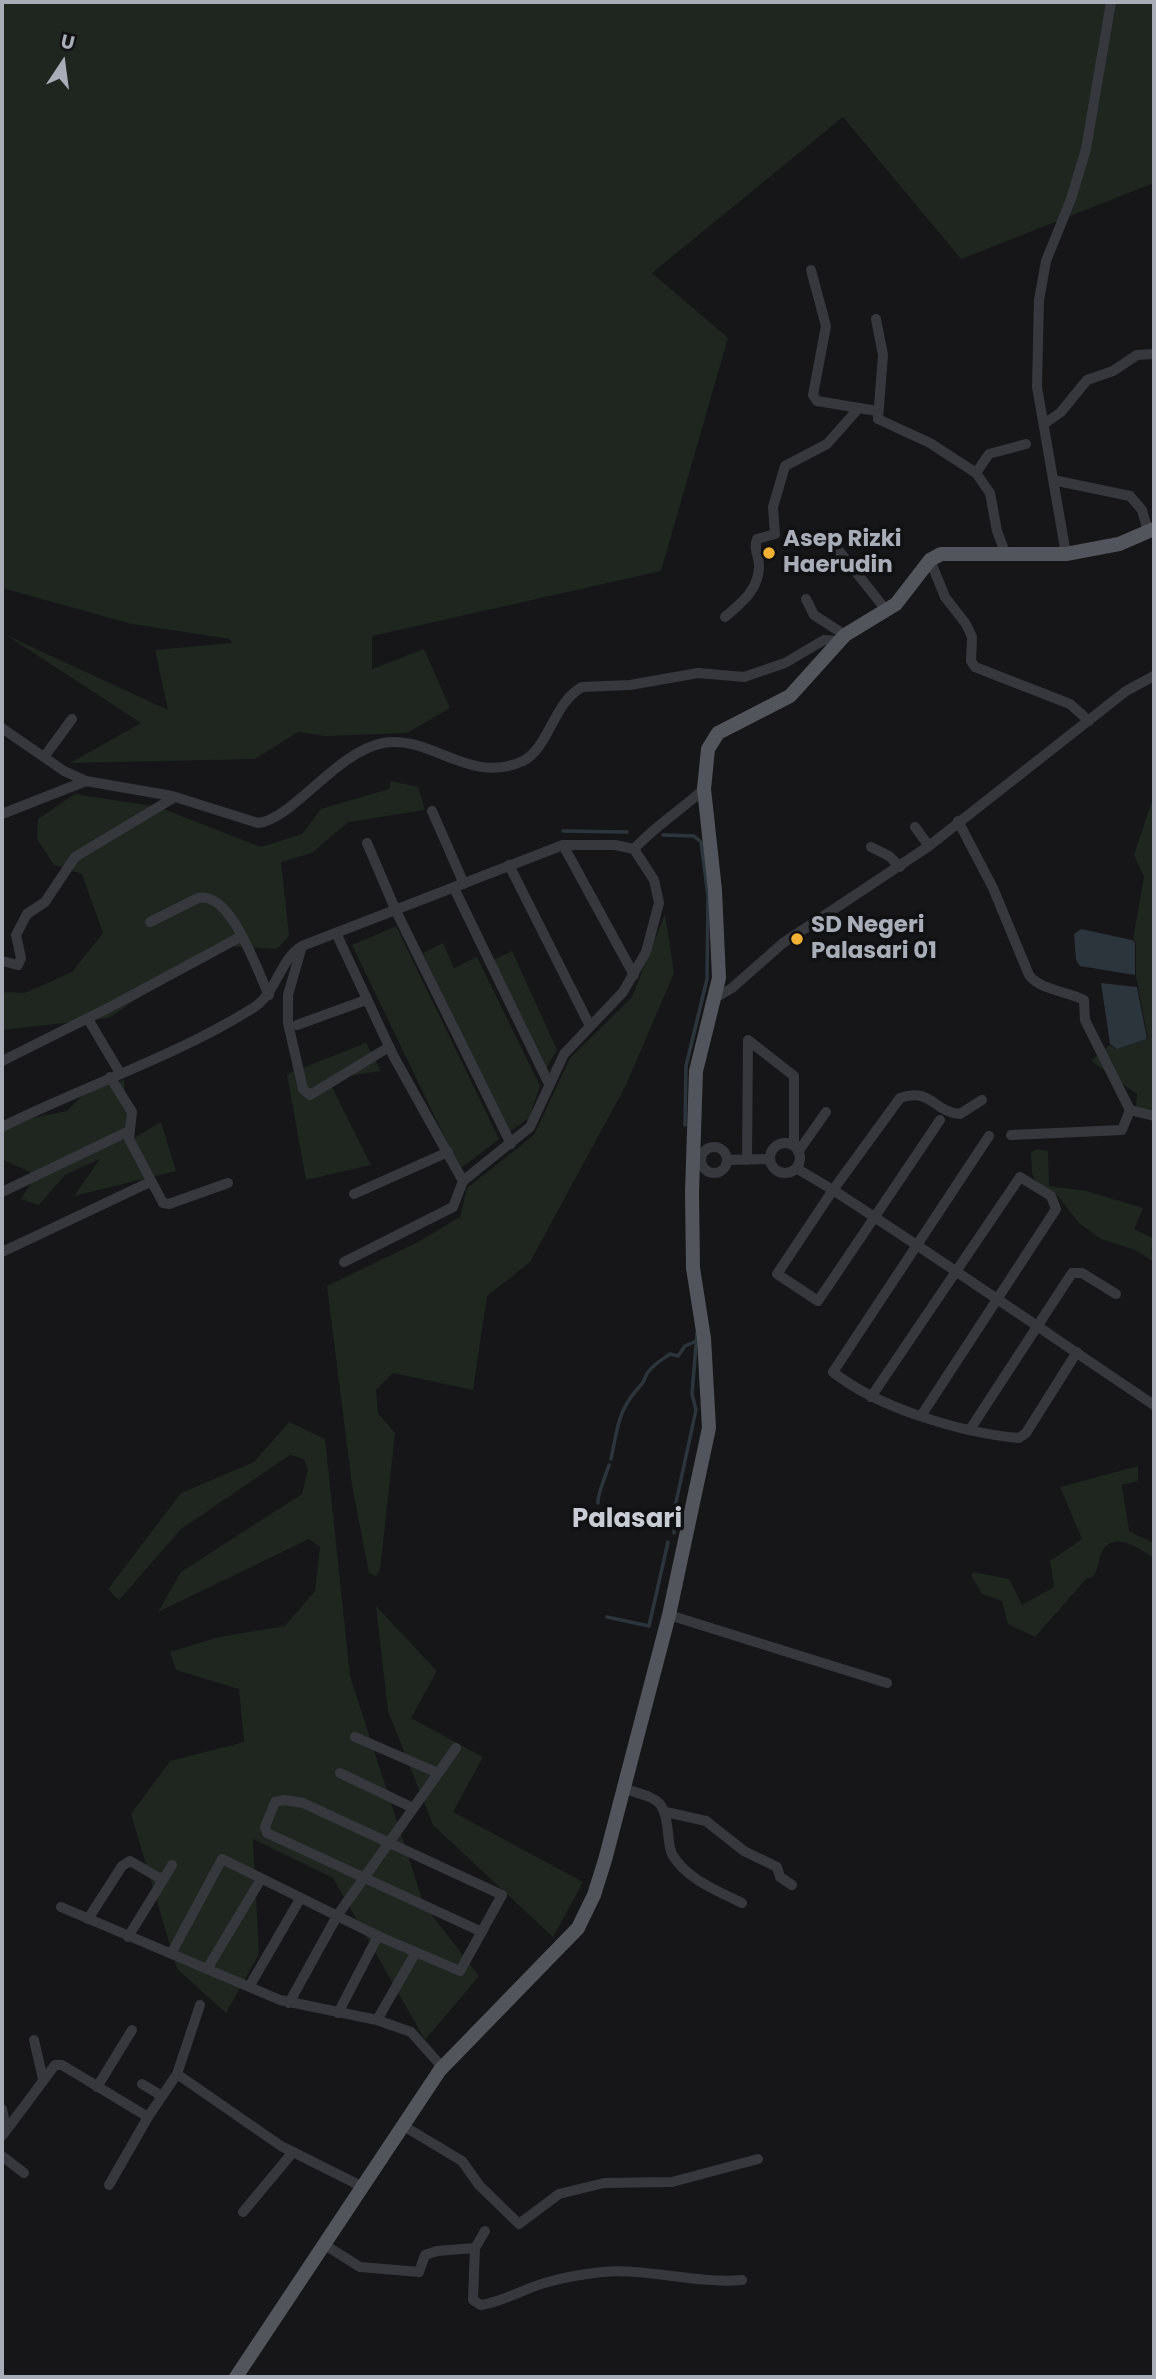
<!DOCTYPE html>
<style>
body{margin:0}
#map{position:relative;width:1156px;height:2379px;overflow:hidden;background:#161618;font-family:Poppins,sans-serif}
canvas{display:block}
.frame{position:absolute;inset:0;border:4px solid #a8adb8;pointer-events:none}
.north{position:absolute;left:28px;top:28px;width:70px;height:70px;-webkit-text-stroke:5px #111113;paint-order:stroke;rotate:13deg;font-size:19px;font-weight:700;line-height:28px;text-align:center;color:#a8adb8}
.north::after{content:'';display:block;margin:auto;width:24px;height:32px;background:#a8adb8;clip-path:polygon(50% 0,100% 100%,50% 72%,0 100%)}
</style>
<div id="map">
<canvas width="1156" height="2379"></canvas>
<div class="frame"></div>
<div class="north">U</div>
</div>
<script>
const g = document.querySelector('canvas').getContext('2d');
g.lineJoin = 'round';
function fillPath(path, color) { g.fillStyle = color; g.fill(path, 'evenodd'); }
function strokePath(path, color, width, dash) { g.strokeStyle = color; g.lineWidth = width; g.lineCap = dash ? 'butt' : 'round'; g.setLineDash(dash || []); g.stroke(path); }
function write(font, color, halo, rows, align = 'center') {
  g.font = font + ' Poppins,sans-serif'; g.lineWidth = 7; g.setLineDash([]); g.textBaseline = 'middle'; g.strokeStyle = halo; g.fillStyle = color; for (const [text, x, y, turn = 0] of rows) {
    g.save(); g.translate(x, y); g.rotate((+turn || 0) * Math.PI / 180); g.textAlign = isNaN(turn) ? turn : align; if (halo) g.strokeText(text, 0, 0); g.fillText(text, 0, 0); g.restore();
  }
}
fillPath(new Path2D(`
 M2,2H1154V183L961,259L843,117L652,273L728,338L661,571L372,636V669L424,649L450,708L407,733L325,736L298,732L255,759L70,763L141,723L6,635L168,710L155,650L232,643L230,639L132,624L2,588Z
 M391,781L418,787L425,810L348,822L312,853L281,862L289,936L277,949L225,946L177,971L109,1018L2,1030V992L25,993L72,972L103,933L82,874L54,865L37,839L38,819L75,794L158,807L261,847L302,834L321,809L389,789Z
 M1154,795V1118L1135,1117L1137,1094L1091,1061L1109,1045L1117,1049L1148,1039L1136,976V943L1133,939L1144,877L1134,855Z
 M665,914L674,973L626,1085L530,1262L487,1296L473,1390L393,1373L376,1390L378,1413L395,1433L380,1570L376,1576L369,1573L352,1485L327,1286L418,1242L460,1217L467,1188L534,1135L570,1058L632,997Z
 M396,926L499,1139L460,1169L352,945Z
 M443,943L454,968L477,957L540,1086L529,1118L508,1133L423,953Z
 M512,951L557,1050L545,1071L491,961Z
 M366,1043L381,1071L328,1079L371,1165L306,1180L287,1074Z
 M124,1080L129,1141L161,1122L176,1171L74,1196L100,1159L65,1175L39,1205L21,1199L36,1175L2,1159V1124L67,1111L87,1091Z
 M1036,1149L1048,1151L1049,1186L1086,1191L1143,1208L1134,1229L1153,1238L1151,1252L1154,1254V1262L1135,1250L1101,1239L1079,1223L1057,1195L1038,1186L1032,1173L1031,1153Z
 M289,1422L325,1439L350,1676L424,1905L479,1976L425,2040L333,1878L253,1839L259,1954L226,2013L177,1969L131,1814L170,1761L244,1742L239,1689L176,1670L170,1652L219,1637L285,1626L315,1591L320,1547L309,1539L158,1612L181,1572L302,1494L308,1469L304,1459L290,1455L181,1529L119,1600L108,1589L181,1493L254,1462Z
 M1138,1466V1481L1122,1485L1129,1531L1154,1543V1559C1143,1550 1115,1531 1103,1550C1098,1558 1099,1568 1093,1577L1087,1578L1035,1637L1008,1624L1002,1601L982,1594L971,1575L973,1572L1009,1579L1022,1605L1054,1587L1050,1561L1082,1539L1060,1487Z
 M376,1606L437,1671L411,1718L483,1757L453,1812L583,1882L553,1937L433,1825L388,1711Z`), '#1e261f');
fillPath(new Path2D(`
 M1081,929L1132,940L1135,943V975L1080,966L1076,960L1074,934Z
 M1101,983L1137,987L1147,1039L1117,1049L1110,1044Z`), '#2c353c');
strokePath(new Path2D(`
 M563,831L627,832
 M663,835L694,836L701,842L708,896L707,979L686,1066L685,1125
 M611,1459C618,1426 618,1409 641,1385C645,1381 645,1375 649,1371C654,1364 663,1359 670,1354L678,1356L685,1346L694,1342
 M598,1503C597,1495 606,1475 609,1465
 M674,1533L675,1507L696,1410L692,1394L697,1333
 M607,1617L649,1626L668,1542`), '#2c353c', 3.5);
strokePath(new Path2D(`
 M811,270L826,326L813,395L817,401L877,411
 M876,319L883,355L878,419L930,443L976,473L990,493L997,531L1006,555
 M1044,424L1061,412L1087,380L1113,371L1137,355L1154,354
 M976,473L989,454L1026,444
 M1053,480L1130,496L1142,510L1148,531
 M836,547L886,610
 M1066,554L1037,387L1039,300L1046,261L1071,199L1086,149L1111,2
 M930,560L945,597L966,624L972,637L971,661L975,667L1070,704L1089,721
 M806,599L814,615L845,635
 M725,617C741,603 759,590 759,566C759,555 753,550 757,539L775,534L773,507L785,466L827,444L858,409
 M2,728L64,771L86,781L172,796L258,823C293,819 336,752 383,743C431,734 469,786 523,761C549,748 553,703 582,687L630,685L698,673L744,677L785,663L824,640L840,641
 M44,757L72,719
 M432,811L464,884
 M2,814L86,781
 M958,821L993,888L1029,975C1040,990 1067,991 1084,1000L1085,1020L1130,1110L1154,1116
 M915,827L929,846
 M367,843L396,911L511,1144
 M563,845L634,975
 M871,847L889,856L900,867
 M509,865L590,1026
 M454,888L549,1084
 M150,922L198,898C231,890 257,971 269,995
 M337,935L394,1057L463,1181
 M302,946L288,995V1023L303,1089L310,1095L389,1047
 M2,961L18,965L21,958L16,935L27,914L45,902L75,857L175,797
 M715,998L732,988L783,943L929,846L1126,691L1154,676
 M88,1019L120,1073
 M297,1025L366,1000
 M2,1061L116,1004L242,936
 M110,1077L132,1112L129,1139L163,1203L169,1204L228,1183
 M940,1120L818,1301L777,1274L833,1190C941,1260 1047,1333 1154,1405
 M2,1127C84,1086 175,1057 253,1008C277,993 279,960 302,946L563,845H615L634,849C655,826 681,810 704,789
 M1011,1135L1122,1130L1130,1110
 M989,1136L833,1372C878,1408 962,1433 1019,1438L1026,1433L1077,1352
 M770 1158a15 15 0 1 1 30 0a15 15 0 1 1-30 0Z
 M701 1160a13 13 0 1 1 26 0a13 13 0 1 1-26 0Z
 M798,1152L826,1112
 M727,1160L769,1159
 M747,1160L748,1040L794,1076V1145
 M796,1168L833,1190L900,1098C932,1087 933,1112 960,1114L982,1100
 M2,1192L127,1132
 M354,1194L448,1152
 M2,1252L150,1182
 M344,1262L453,1207L463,1181L530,1127L564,1054L623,992L646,952L659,903L654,880L634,849
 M871,1397L1020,1177L1051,1196L1056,1209L921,1416
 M971,1428L1072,1273H1082L1116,1294
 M669,1615L887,1683
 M355,1737L438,1773
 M340,1773L413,1808
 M625,1789C656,1799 665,1797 668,1833C669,1840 669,1847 672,1854C686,1879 718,1891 742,1903
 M666,1812L706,1821L744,1851L777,1867L780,1877L792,1885
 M163,1880L172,1865
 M61,1907L280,2000L377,2020L411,2032L443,2068
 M88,1919L122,1866L130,1861L163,1880L128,1937
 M172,1952L222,1859L378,1936L460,1971L502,1895L303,1803L284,1800L275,1802L265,1827L267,1833L482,1932
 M207,1969L261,1879
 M249,1987L300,1899
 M289,2003L337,1916L456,1748
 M338,2013L378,1936
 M377,2020L416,1952
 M34,2040L43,2079
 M177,2074L200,2005
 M142,2084L162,2096
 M97,2087L132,2030
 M2,2109L6,2128
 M402,2125L462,2161L479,2185L519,2224L559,2194L604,2183L672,2182L758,2159
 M2,2136L55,2065H62L148,2117L177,2074L281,2146L363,2187
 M2,2156L24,2173
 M109,2185L148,2117
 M243,2212L293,2152
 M325,2245L360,2267L419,2272L425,2255L437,2251L475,2248L485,2231
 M475,2248L473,2300L481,2305C505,2301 525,2288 548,2282C565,2277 584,2274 602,2272C649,2268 695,2284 742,2280`), '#37383d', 10);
strokePath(new Path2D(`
 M236,2377L440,2070L578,1928L594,1895L605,1860L669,1615L709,1428L704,1338L693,1268L692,1192L696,1071L719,978L715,890L704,789L708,749L718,733L790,696L845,635L896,604L930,560L941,554H1066L1119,544L1154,529`), '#53555c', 14);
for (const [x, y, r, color] of [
 [769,553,7,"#f2b134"],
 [797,939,7,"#f2b134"]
]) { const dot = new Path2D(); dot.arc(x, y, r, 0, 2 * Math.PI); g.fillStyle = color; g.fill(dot); strokePath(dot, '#111113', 2.5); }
write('bold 23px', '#a8adb8', '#111113', [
 ["Asep Rizki",783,540],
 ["Haerudin",783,566],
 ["SD Negeri",811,926],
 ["Palasari 01",811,952]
], 'left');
write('bold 26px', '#c9ccd4', '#111113', [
 ["Palasari",627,1520]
]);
</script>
